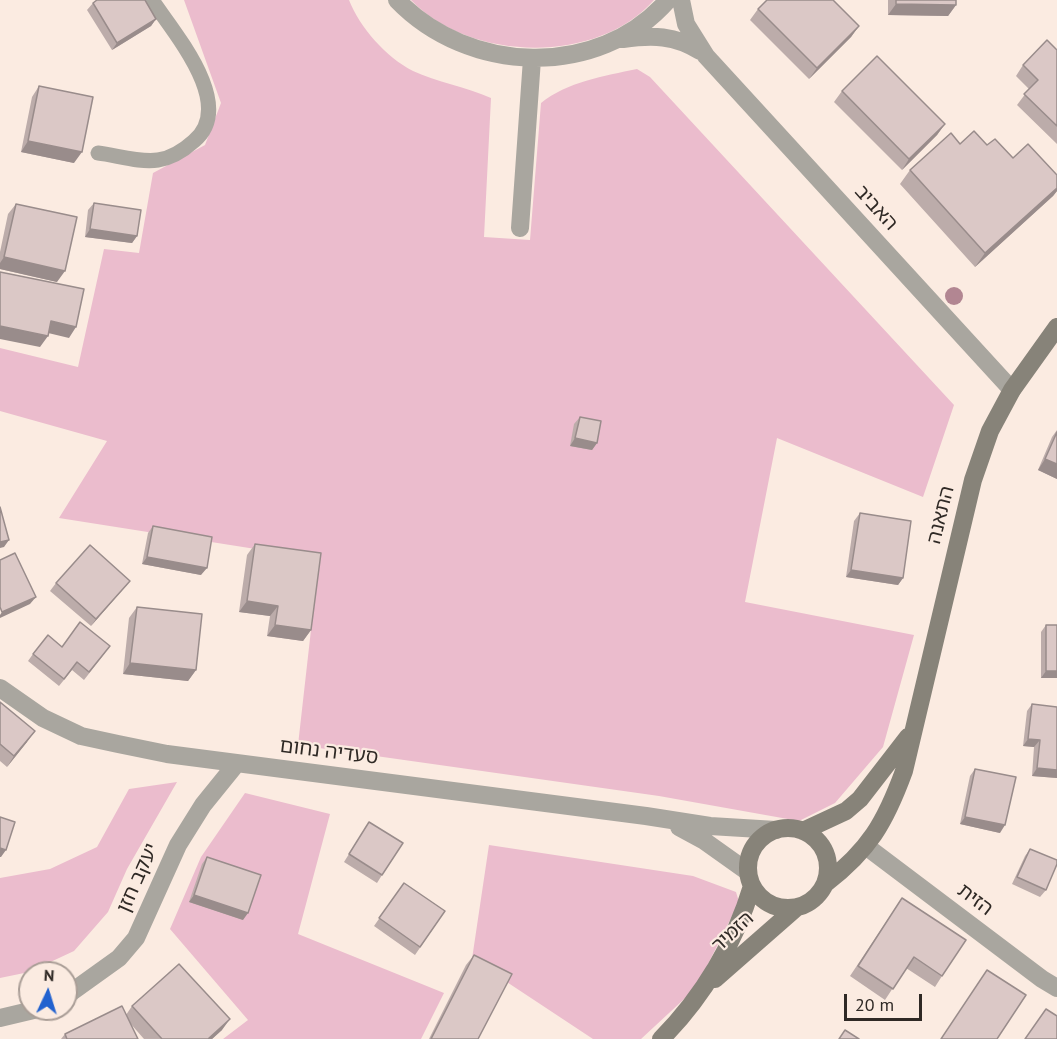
<!DOCTYPE html>
<meta charset="utf-8">
<style>
body{margin:0}
#map{position:relative;width:1057px;height:1039px;overflow:hidden;background:#fbebe1;font-family:"PT Sans",sans-serif}
canvas{display:block}
.north{position:absolute;left:18px;top:961px;width:60px;height:60px;box-sizing:border-box;background:#fbebe1;border:2px solid #a99d96;border-radius:50%;rotate:4deg;font-size:16px;font-weight:700;line-height:24px;text-align:center;color:#2f2925}
.north::after{content:'';display:block;margin:auto;width:21px;height:27px;background:#2262cf;clip-path:polygon(50% 0,100% 100%,50% 72%,0 100%)}
.scale{position:absolute;left:844px;top:994px;width:78px;height:27px;box-sizing:border-box;border:3px solid #2f2925;border-top:0;padding-left:8px;font-size:18px;line-height:21px;white-space:nowrap;color:#2f2925;-webkit-text-stroke:4px #fbebe1;paint-order:stroke}
</style>
<div id="map">
<canvas width="1057" height="1039"></canvas>
<div class="north">N</div>
<div class="scale">20 m</div>
</div>
<script>
const g = document.querySelector('canvas').getContext('2d');
g.lineJoin = 'round';
function fillPath(path, color) { g.fillStyle = color; g.fill(path, 'evenodd'); }
function strokePath(path, color, width, dash) { g.strokeStyle = color; g.lineWidth = width; g.lineCap = dash ? 'butt' : 'round'; g.setLineDash(dash || []); g.stroke(path); }
function write(font, color, halo, rows, align = 'center') {
  g.font = font + ' "PT Sans","Noto Sans Hebrew",sans-serif'; g.lineWidth = 4.5; g.setLineDash([]); g.textBaseline = 'middle'; g.strokeStyle = halo; g.fillStyle = color; for (const [text, x, y, turn = 0] of rows) {
    g.save(); g.translate(x, y); g.rotate((+turn || 0) * Math.PI / 180); g.textAlign = isNaN(turn) ? turn : align; if (halo) g.strokeText(text, 0, 0); g.fillText(text, 0, 0); g.restore();
  }
}
fillPath(new Path2D(`
 M184,0H349C360,28 386,57 413,71C436,82 467,87 491,98L484,237L530,240L541,103C567,82 604,76 637,69L650,77L954,405L923,497L777,438L745,602L914,635L883,747L835,803L799,821L659,796L298,745L319,559L59,518L107,441L0,411V348L78,367L104,249L139,253L153,173L205,145L221,103Z
 M411,0H654C597,65 470,62 411,0Z
 M177,782L127,869L108,912L74,951L29,972L0,978V878L50,869L97,847L129,789Z
 M245,793L330,814L298,934L444,993L421,1039H223L248,1020L170,929L201,857Z
 M489,845L693,876L736,892L739,902L696,988L641,1039H593L472,959Z`), '#ebbccd');
strokePath(new Path2D(`
 M98,153C116,155 140,163 158,160C172,158 184,150 194,141C237,105 174,33 152,0`), '#a9a69f', 15);
strokePath(new Path2D(`
 M397,0C468,74 598,80 668,0
 M681,0L686,24L706,56L1012,390
 M623,39C652,35 675,35 700,51
 M520,228L532,59
 M0,688L43,718L81,736L118,744L167,754L646,816L710,826L776,830
 M679,827L703,840L748,872
 M867,847L1042,979L1057,988
 M66,996L119,958L136,938L178,845L203,805L237,763
 M0,1018L38,1009`), '#a9a69f', 18);
strokePath(new Path2D(`
 M748 868a40 40 0 1 1 80 0a40 40 0 1 1-80 0Z
 M803,831L846,811L860,799L908,737
 M825,884C869,850 885,823 904,771L973,480L990,431L1012,390L1057,327
 M715,979L796,908
 M661,1039C703,997 735,943 752,886`), '#878379', 18);
g.fillStyle = '#b28692';
for (const [x, y] of [
 [954,296]
]) { g.beginPath(); g.arc(x, y, 9, 0, 2 * Math.PI); g.fill(); }
fillPath(new Path2D(`
 M888,0H956V5L948,16L888,15Z
 M93,3L156,19L151,26L112,50L87,10Z
 M758,9L859,26L851,37L809,79L750,20Z
 M1057,50V144L1017,105L1029,89L1016,76L1023,65Z
 M39,86L74,163L21,152L32,97Z
 M842,91L945,124L937,135L902,170L834,102Z
 M960,144L987,145L1013,158L1057,175V191L1053,196L975,267L900,184L910,170Z
 M94,203L137,236L132,243L85,237L88,210Z
 M16,204L57,282L0,269V252L8,214Z
 M580,417L597,443L592,450L570,446L574,424Z
 M1057,430V479L1038,470L1052,437Z
 M860,513L903,578L898,585L846,577L854,521Z
 M153,526L201,575L142,564L148,533Z
 M255,544L311,630L303,641L267,636L270,616L239,612L247,555Z
 M130,581L124,588L91,626L50,591L56,583Z
 M137,607L196,670L188,681L123,674L129,618Z
 M1046,625H1057V678H1041V632Z
 M62,647L105,653L84,680L72,670L59,686L28,661L33,654Z
 M0,702L27,742L7,767L0,761Z
 M1032,704L1057,778L1032,776L1034,747L1023,746L1027,711Z
 M975,769L1000,833L960,824L970,776Z
 M369,822L382,875L377,883L344,862Z
 M1030,849L1046,890L1040,897L1012,884L1025,856Z
 M207,857L243,920L189,902L202,864Z
 M404,883L445,911L415,955L374,926Z
 M902,898L942,976L935,987L906,968L885,1000L850,976Z
 M474,955L478,1039H429L466,965Z
 M132,1006L222,1030L212,1039H144L130,1023L138,1039H61L65,1034L126,1015Z`), '#bcacaa');
fillPath(new Path2D(`
 M896,4L956,5L948,16L888,15Z
 M156,19L151,26L112,50L117,43Z
 M859,26L851,37L809,79L817,68Z
 M945,124L937,135L902,170L909,159Z
 M28,141L82,152L74,163L21,152Z
 M1057,188V191L1053,196L975,267L985,253Z
 M90,229L137,236L132,243L85,237Z
 M4,257L65,271L57,282L0,269V263Z
 M51,321L76,327L69,338L44,332Z
 M0,326L48,336L40,347L0,339Z
 M575,438L597,443L592,450L570,446Z
 M1045,459L1057,464V479L1038,470Z
 M9,540L4,547L0,548V542Z
 M147,557L207,568L201,575L142,564Z
 M851,570L903,578L898,585L846,577Z
 M130,581L124,588L91,626L96,619Z
 M36,597L30,604L0,618V615L2,612Z
 M247,601L278,606L270,616L239,612Z
 M275,625L311,630L303,641L267,636Z
 M130,663L196,670L188,681L123,674Z
 M1046,671H1057V678H1041Z
 M35,731L27,742L7,767L14,756Z
 M1028,739L1040,740L1034,747L1023,746Z
 M1037,768L1057,770V778L1032,776Z
 M965,817L1005,825L1000,833L960,824Z
 M0,848L6,850L1,857H0Z
 M194,895L248,913L243,920L189,902Z
 M230,1019L222,1030L212,1039H208Z`), '#998c8b');
const building = new Path2D(`
 M97,0H145L156,19L117,43L93,3Z
 M767,0H833L859,26L817,68L758,9Z
 M896,0H956V5L896,4Z
 M1047,40L1057,50V126L1024,94L1038,80L1023,65Z
 M877,56L945,124L909,159L842,91Z
 M39,86L93,97L82,152L28,141Z
 M974,131L987,145L995,139L1013,158L1028,144L1057,175V188L985,253L910,170L951,133L960,144Z
 M94,203L141,210L137,236L90,229Z
 M16,204L77,217L65,271L4,257Z
 M0,272L84,289L76,327L51,321L48,336L0,326Z
 M580,417L601,421L597,443L575,438Z
 M1057,432V464L1045,459Z
 M0,507L9,540L0,542Z
 M860,513L911,521L903,578L851,570Z
 M153,526L212,537L207,568L147,557Z
 M255,544L321,553L311,630L275,625L278,606L247,601Z
 M90,545L130,581L96,619L56,583Z
 M15,553L36,597L2,612L0,607V560Z
 M137,607L202,614L196,670L130,663Z
 M80,622L110,646L89,672L77,662L64,679L33,654L48,635L62,647Z
 M1046,625H1057V671H1046Z
 M0,702L35,731L14,756L0,744Z
 M1032,704L1057,707V770L1037,768L1040,740L1028,739Z
 M975,769L1016,777L1005,825L965,817Z
 M0,817L15,822L6,850L0,848Z
 M369,822L403,843L382,875L349,854Z
 M1030,849L1057,860V864L1046,890L1017,877Z
 M207,857L261,875L248,913L194,895Z
 M404,883L445,911L420,947L379,918Z
 M902,898L966,940L942,976L914,957L893,989L858,966Z
 M474,955L512,974L478,1039H431Z
 M179,964L230,1019L208,1039H162L132,1006Z
 M987,970L1026,995L997,1039H941Z
 M122,1006L138,1039H67L65,1034Z
 M1046,1009L1057,1016V1039H1025Z
 M845,1030L859,1039H839Z`);
fillPath(building, '#dbc8c6');
strokePath(building, '#998c8b', 1.5);
write('20px', '#2f2925', '#fbebe1', [
 ["האביב",876,208,48],
 ["התאנה",941,515,-76],
 ["סעדיה נחום",329,752,7],
 ["יעקב חזן",138,878,-66],
 ["הזית",975,900,37],
 ["הזמיר",733,932,-43]
]);
</script>
